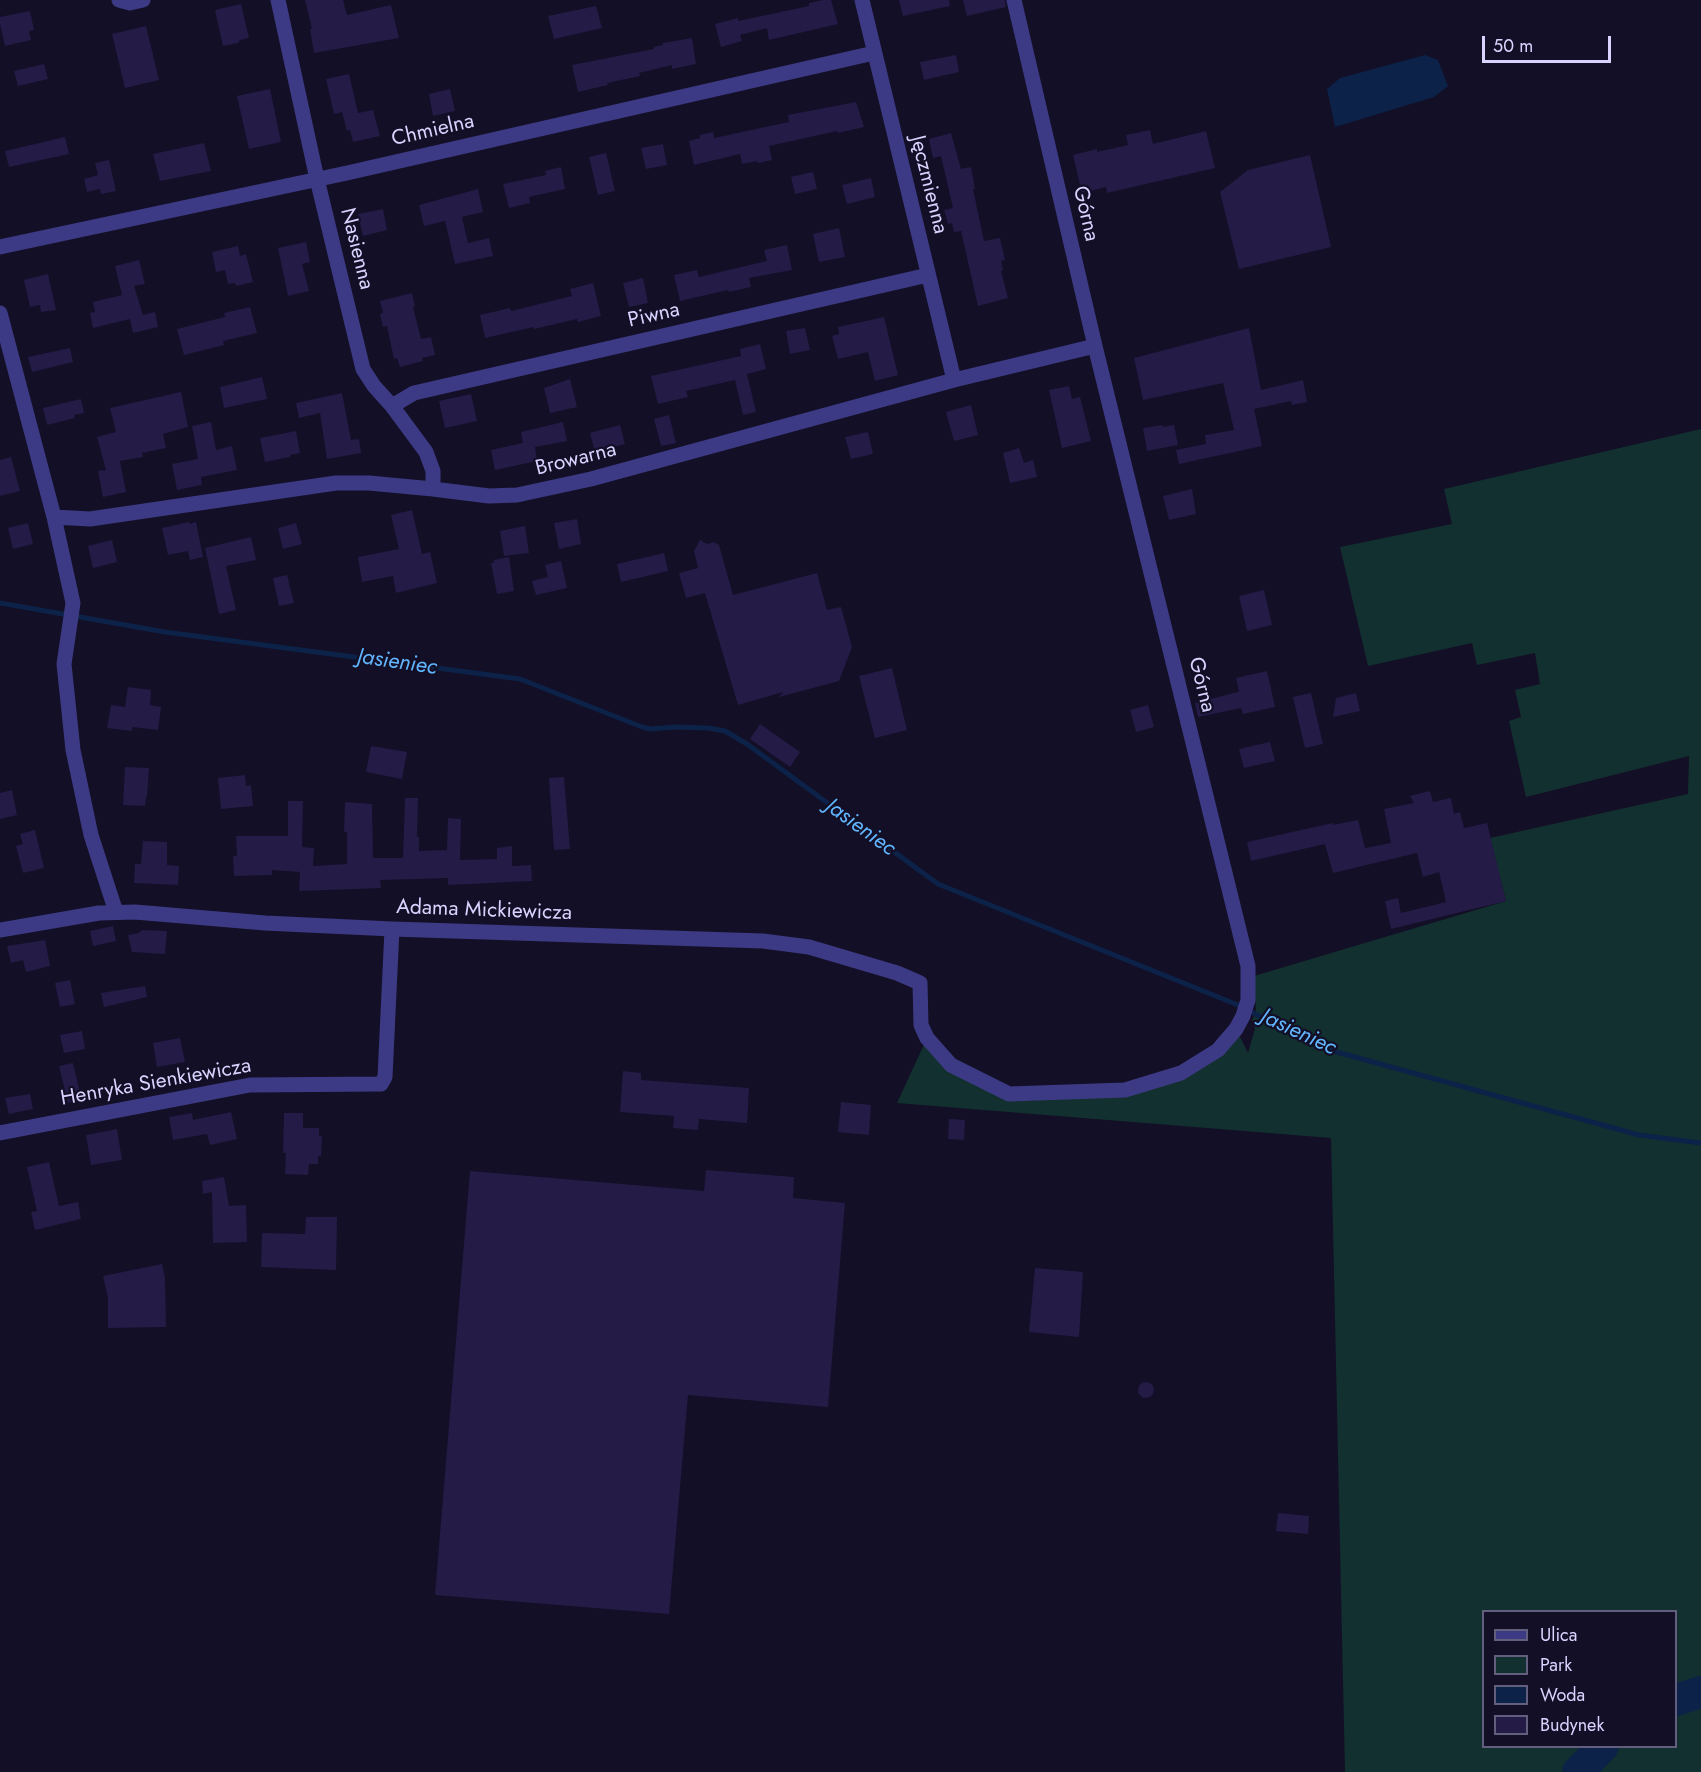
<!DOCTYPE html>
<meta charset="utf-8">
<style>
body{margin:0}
#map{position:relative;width:1701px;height:1772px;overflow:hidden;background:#130f26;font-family:Jost,sans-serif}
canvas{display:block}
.legend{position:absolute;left:1482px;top:1610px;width:195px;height:138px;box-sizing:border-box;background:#130f26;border:2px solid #625e7d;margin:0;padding:8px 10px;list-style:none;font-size:18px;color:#d9d4ff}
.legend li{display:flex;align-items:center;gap:12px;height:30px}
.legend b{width:30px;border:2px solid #625e7d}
.scale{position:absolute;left:1482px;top:36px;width:129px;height:27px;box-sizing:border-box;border:3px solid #d9d4ff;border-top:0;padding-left:8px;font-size:18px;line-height:21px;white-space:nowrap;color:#d9d4ff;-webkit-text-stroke:4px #130f26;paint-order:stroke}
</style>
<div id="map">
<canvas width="1701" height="1772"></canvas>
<ul class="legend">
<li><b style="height:8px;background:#3d3a85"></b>Ulica</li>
<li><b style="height:16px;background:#12302f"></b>Park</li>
<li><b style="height:16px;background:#0c2248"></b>Woda</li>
<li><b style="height:16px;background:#241b47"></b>Budynek</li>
</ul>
<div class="scale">50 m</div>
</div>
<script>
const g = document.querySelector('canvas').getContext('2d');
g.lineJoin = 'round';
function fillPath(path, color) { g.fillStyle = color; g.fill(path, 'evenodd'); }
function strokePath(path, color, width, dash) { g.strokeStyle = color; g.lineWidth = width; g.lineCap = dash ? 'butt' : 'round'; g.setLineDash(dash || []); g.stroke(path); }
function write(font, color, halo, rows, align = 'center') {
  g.font = font + ' Jost,sans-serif'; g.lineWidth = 4.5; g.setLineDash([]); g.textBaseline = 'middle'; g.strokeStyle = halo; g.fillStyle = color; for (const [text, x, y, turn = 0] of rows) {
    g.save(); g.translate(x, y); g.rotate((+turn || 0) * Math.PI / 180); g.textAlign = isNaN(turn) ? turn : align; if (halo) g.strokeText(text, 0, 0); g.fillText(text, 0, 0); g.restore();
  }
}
fillPath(new Path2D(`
 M1701,429V1772H1345L1331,1138L897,1103L927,1038L951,1065L1009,1094L1125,1090L1181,1073L1236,1029L1248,1053L1255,1029L1252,1020L1256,1013L1254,976L1506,901L1490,838L1688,794L1689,756L1526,797L1509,721L1521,717L1515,690L1540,684L1535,653L1477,665L1472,643L1368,666L1340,547L1452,524L1444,489ZM1484,1612H1676V1746H1484Z`), '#12302f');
fillPath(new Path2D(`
 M1425,55L1438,60L1448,86L1434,97L1335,127L1327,89L1340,78Z`), '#0c2248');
strokePath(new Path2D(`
 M0,603L165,632L520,679L642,727L651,729L675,727L708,728L725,731L747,744L938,884L1238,1005L1322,1048L1639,1135L1701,1143`), '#0c2248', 5);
strokePath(new Path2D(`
 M1676,1700L1701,1692
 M1578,1772L1603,1746`), '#0c2248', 32);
fillPath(new Path2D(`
 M305,0H343L347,15L391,5L399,38L314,53L310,29H312Z
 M823,0H831L838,24L769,40L767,28L740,35L742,41L721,47L715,24L738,18V21L809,6V3Z
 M899,0H949L950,6L903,16Z
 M963,0H1005L1006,7L967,16Z
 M241,4L249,38L240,40L238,43L223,46L215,10Z
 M596,6L602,28L554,39L548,16Z
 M30,11L34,30L29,31L31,40L5,46L0,24V17Z
 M146,26L159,80L125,88L112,34Z
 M692,38L696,64L672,69V65L639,73L640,76L607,83L608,85L578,92L572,65L654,49V47L663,45V43Z
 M956,55L959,72L924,80L920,62Z
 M44,64L48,79L18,86L14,71Z
 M349,74L358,113L373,110L380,136L353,142L350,130L347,131L342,112L334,114L326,79Z
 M270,89L281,142L249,149L237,96Z
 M450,89L455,111L433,116L429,94Z
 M856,102L864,127L838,133L837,131L769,146L772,160L758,163L757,161L742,164L740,154L694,165L689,141L700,138V135L713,132L714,138L789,122L788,115Z
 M1150,130L1153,144L1206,131L1215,168L1107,193L1106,187L1082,193L1073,155L1097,149V152L1128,145L1126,135Z
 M951,133L961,169L971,167L975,189H973L984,241L1000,238L1005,260L1001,261L1003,270L1001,271L1008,298L978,306L961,231L954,232L952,223L948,224L944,210L953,208L941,156L933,158L929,139Z
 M65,137L69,154L9,167L5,151Z
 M204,143L211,171L160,181L153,154Z
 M663,144L667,165L646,169L641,148Z
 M606,153L615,191L598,195L589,157Z
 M1310,155L1331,247L1239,269L1220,192L1248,170Z
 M109,160L116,191L101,194L100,189L87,192L84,179L98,175L95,163Z
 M561,167L565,189L529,197L530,203L509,208L503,184L546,175L545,171Z
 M813,172L817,189L795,194L791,177Z
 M871,178L875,197L847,204L842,185Z
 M478,189L483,212L462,217L468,243L489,238L493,256L455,264L445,221L424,226L419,205Z
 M383,209L387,230L363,236L358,214Z
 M839,228L845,257L819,262L813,234Z
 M306,242L310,262L302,264L309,291L288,296L278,248Z
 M787,245L792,270L749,278L751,287L729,292L728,290L680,301L674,275L697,270L699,277L767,261L764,250Z
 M238,246L240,256L246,254L253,282L236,286L235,283L228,284L225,270L216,272L212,252Z
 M139,260L145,284L134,286L143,315L155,312L158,327L133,333L130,319L93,328L90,313L95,312L93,302L122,295L115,266Z
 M48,274L56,310L41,312L40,305L30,307L24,280Z
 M643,278L648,303L629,307L623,283Z
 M593,283L601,316L578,322L577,319L534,329V327L485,338L480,315L510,308L511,311L572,296L570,289Z
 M412,293L415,306L413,307L421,339L431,337L435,355L422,358L423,361L400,367L397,358L394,359L387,326L383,327L380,314L383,313L380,301Z
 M250,307L257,333L223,341L224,345L184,355L177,329L225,317L224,313Z
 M884,317L898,375L875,381L868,352L838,359L832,336L839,334L838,327Z
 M805,328L810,350L790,354L786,331Z
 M1249,328L1261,390L1303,380L1307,402L1292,405L1291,401L1254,409L1262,446L1179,464L1176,450L1206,444L1205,435L1234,430L1223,383L1143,400L1134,358Z
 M760,344L766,369L747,374L756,412L743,415L735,380L686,391L688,397L658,404L651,376L741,356L740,349Z
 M70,348L73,362L32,372L28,357Z
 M262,377L267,399L224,408L220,387Z
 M570,379L577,407L550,413L544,388Z
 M1069,386L1072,399L1080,397L1091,441L1062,448L1049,390Z
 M181,392L188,427L163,434L166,448L142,453L143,457L120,461L126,492L103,497L98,471L106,470L97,437L116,432L110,408Z
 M342,393L351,440L359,439L361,453L327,459L320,413L299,418L296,403Z
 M471,394L477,421L445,428L439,401Z
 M81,399L84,413L74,415L75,418L47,425L43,408Z
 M971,405L978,435L954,441L946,412Z
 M669,415L676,443L661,446L654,419Z
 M211,422L216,450L232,446L237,470L201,477L202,485L177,490L172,464L198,459L192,426Z
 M563,422L567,441L535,447L537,461L495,470L491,450L523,443L521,432Z
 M620,425L625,444L595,452L590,433Z
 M1163,425V427L1174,425L1178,445L1147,451L1143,428Z
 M296,431L300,453L290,455V457L265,462L260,438Z
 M868,432L873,454L851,459L845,437Z
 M1019,448L1024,463L1033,460L1037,477L1010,483L1003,453Z
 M11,457L20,491L0,496V460Z
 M1192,489L1196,514L1169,520L1163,496Z
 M412,510L422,554L430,552L437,583L396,593L393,576L362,582L358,557L399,549L391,515Z
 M577,519L581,544L559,549L554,523Z
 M189,522L190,524L196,522L203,557L190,560L188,551L168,555L162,528Z
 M28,523L33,544L13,549L8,528Z
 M296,523L302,544L283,549L278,528Z
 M525,526L529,553L504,556L500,531Z
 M251,537L256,560L226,566L236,610L219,614L205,548Z
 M112,540L117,562L93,568L88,546Z
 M700,540L707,544L714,542L719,545L733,595L817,573L827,610L841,607L852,647L839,681L779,697L783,692L738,705L705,593L686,598L679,573L698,568L694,551Z
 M664,553L668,571L621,582L617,564Z
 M509,557L514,591L497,594L491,563H494V560Z
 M561,561L567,588L536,595L532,581L548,577L545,565Z
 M287,575L294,603L279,606L273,578Z
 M1264,590L1272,625L1247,631L1239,596Z
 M892,668L907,730L875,738L859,676Z
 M1267,671L1275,707L1243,714L1241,708L1198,717L1195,703L1238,692L1239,691L1236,678Z
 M128,687L151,690L150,705L161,707L158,730L132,727V731L107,728L111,705L125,707Z
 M1311,693L1323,744L1305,748L1293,697Z
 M1356,693L1360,711L1333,717L1336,698Z
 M1148,705L1154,727L1136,732L1130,710Z
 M760,724L800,752L790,767L750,739Z
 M1270,742L1275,761L1244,768L1239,749Z
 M371,746L407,752L402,779L366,772Z
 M125,767L149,768L147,797H146L145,806L123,805Z
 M245,775L246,786L251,785L253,806L221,809L218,778Z
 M564,777L570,849L554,850L549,778Z
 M12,790L17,815L0,819V793Z
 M1430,791L1433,802L1451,798L1454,814L1460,812L1464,828L1487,823L1506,901L1391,929L1385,901L1398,898L1401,913L1446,902L1439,872L1423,877L1417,853L1333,873L1325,844L1251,861L1247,842L1333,823V825L1358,820L1365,848L1391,843L1384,809L1414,803L1410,796Z
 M405,798H418L417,837H419V851L447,850L448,818L461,819L460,860L497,859V848L512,846V866L531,865L532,881L448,885V878L380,880L381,888L299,891L300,872L272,870V875L234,876L233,856H237L236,836H288V801H303L302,847L314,848L313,866L347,864V832H344L345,802L372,804L373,858H403Z
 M35,830L44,868L23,873L16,846L23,844L20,834Z
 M143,841L167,842V865L179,866L178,885L134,883L135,864H141Z
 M113,926L116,941L93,946L90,931Z
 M142,930L167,931L165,954L132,952L128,935L139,933Z
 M45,940L50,966L26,972L23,960L11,963L7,946Z
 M70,980L75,1004L60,1007L55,983Z
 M145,986L147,997L104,1007L101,993Z
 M82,1031L85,1049L64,1053L60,1035Z
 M180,1038L185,1062L157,1067L153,1043Z
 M73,1063L82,1100L68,1103L59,1066Z
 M623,1071L641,1073V1080L749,1088L747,1123L699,1119L698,1130L673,1128L674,1116L620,1112Z
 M30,1094L33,1109L9,1114L5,1098Z
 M841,1102L871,1105L869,1135L838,1132Z
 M231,1112L237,1139L210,1145L207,1134L173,1140L169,1117L192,1113L193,1120Z
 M284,1113H303V1128H319V1136H322L321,1156H318V1164H309L308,1175L285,1174L286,1153H283Z
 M949,1119L965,1120L964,1140L948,1139Z
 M117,1129L122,1160L91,1165L86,1135Z
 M49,1162L59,1206L78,1202L81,1219L35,1230L31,1212L37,1211L27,1167Z
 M706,1170L794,1177L793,1198L845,1203L828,1407L688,1395L669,1614L435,1595L470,1171L704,1191Z
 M224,1177L229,1206L246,1205L247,1242L213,1243L212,1192L203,1194L202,1181Z
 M306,1217H337L336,1270L261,1267L262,1233L305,1234Z
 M162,1264L165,1278L166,1327L108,1328V1298L103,1276Z
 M1035,1268L1083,1272L1079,1337L1029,1332Z
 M1138 1390a8 8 0 1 1 16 0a8 8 0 1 1-16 0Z
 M1278,1513L1309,1516L1308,1534L1276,1531Z`), '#241b47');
strokePath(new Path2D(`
 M119,0L130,3L143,0
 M278,0L317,179L363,369L374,386L392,406L426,452L433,471V489
 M862,0L954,380
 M0,247L347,173L874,53
 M0,313L54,517L73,603L64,664L73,750L91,835L116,912
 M392,406L414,393L928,275
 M54,517L90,519L336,483H369L433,489L489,496L517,495L591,479L954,380L1095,346
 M0,930L99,913L135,912L265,923L392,929L763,941L809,947L897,973L920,983L921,1025L927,1038L951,1065L1009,1094L1125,1090L1181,1073L1218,1050L1236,1029L1243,1016L1248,1000V966L1095,346L1014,0
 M0,1133L250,1085L381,1084L385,1077L392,929`), '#3d3a85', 15);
write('21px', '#d9d4ff', '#130f26', [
 ["Chmielna",433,131,-13],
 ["Jęczmienna",928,185,76],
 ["Górna",1085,214,77],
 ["Nasienna",356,249,76],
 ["Piwna",654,316,-13],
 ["Browarna",576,460,-14],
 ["Górna",1201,685,76],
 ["Adama Mickiewicza",484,911,2],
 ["Henryka Sienkiewicza",156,1083,-10]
]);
write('italic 22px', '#62b6ff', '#130f26', [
 ["Jasieniec",397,663,8],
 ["Jasieniec",860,828,36],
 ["Jasieniec",1298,1033,25]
]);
</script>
